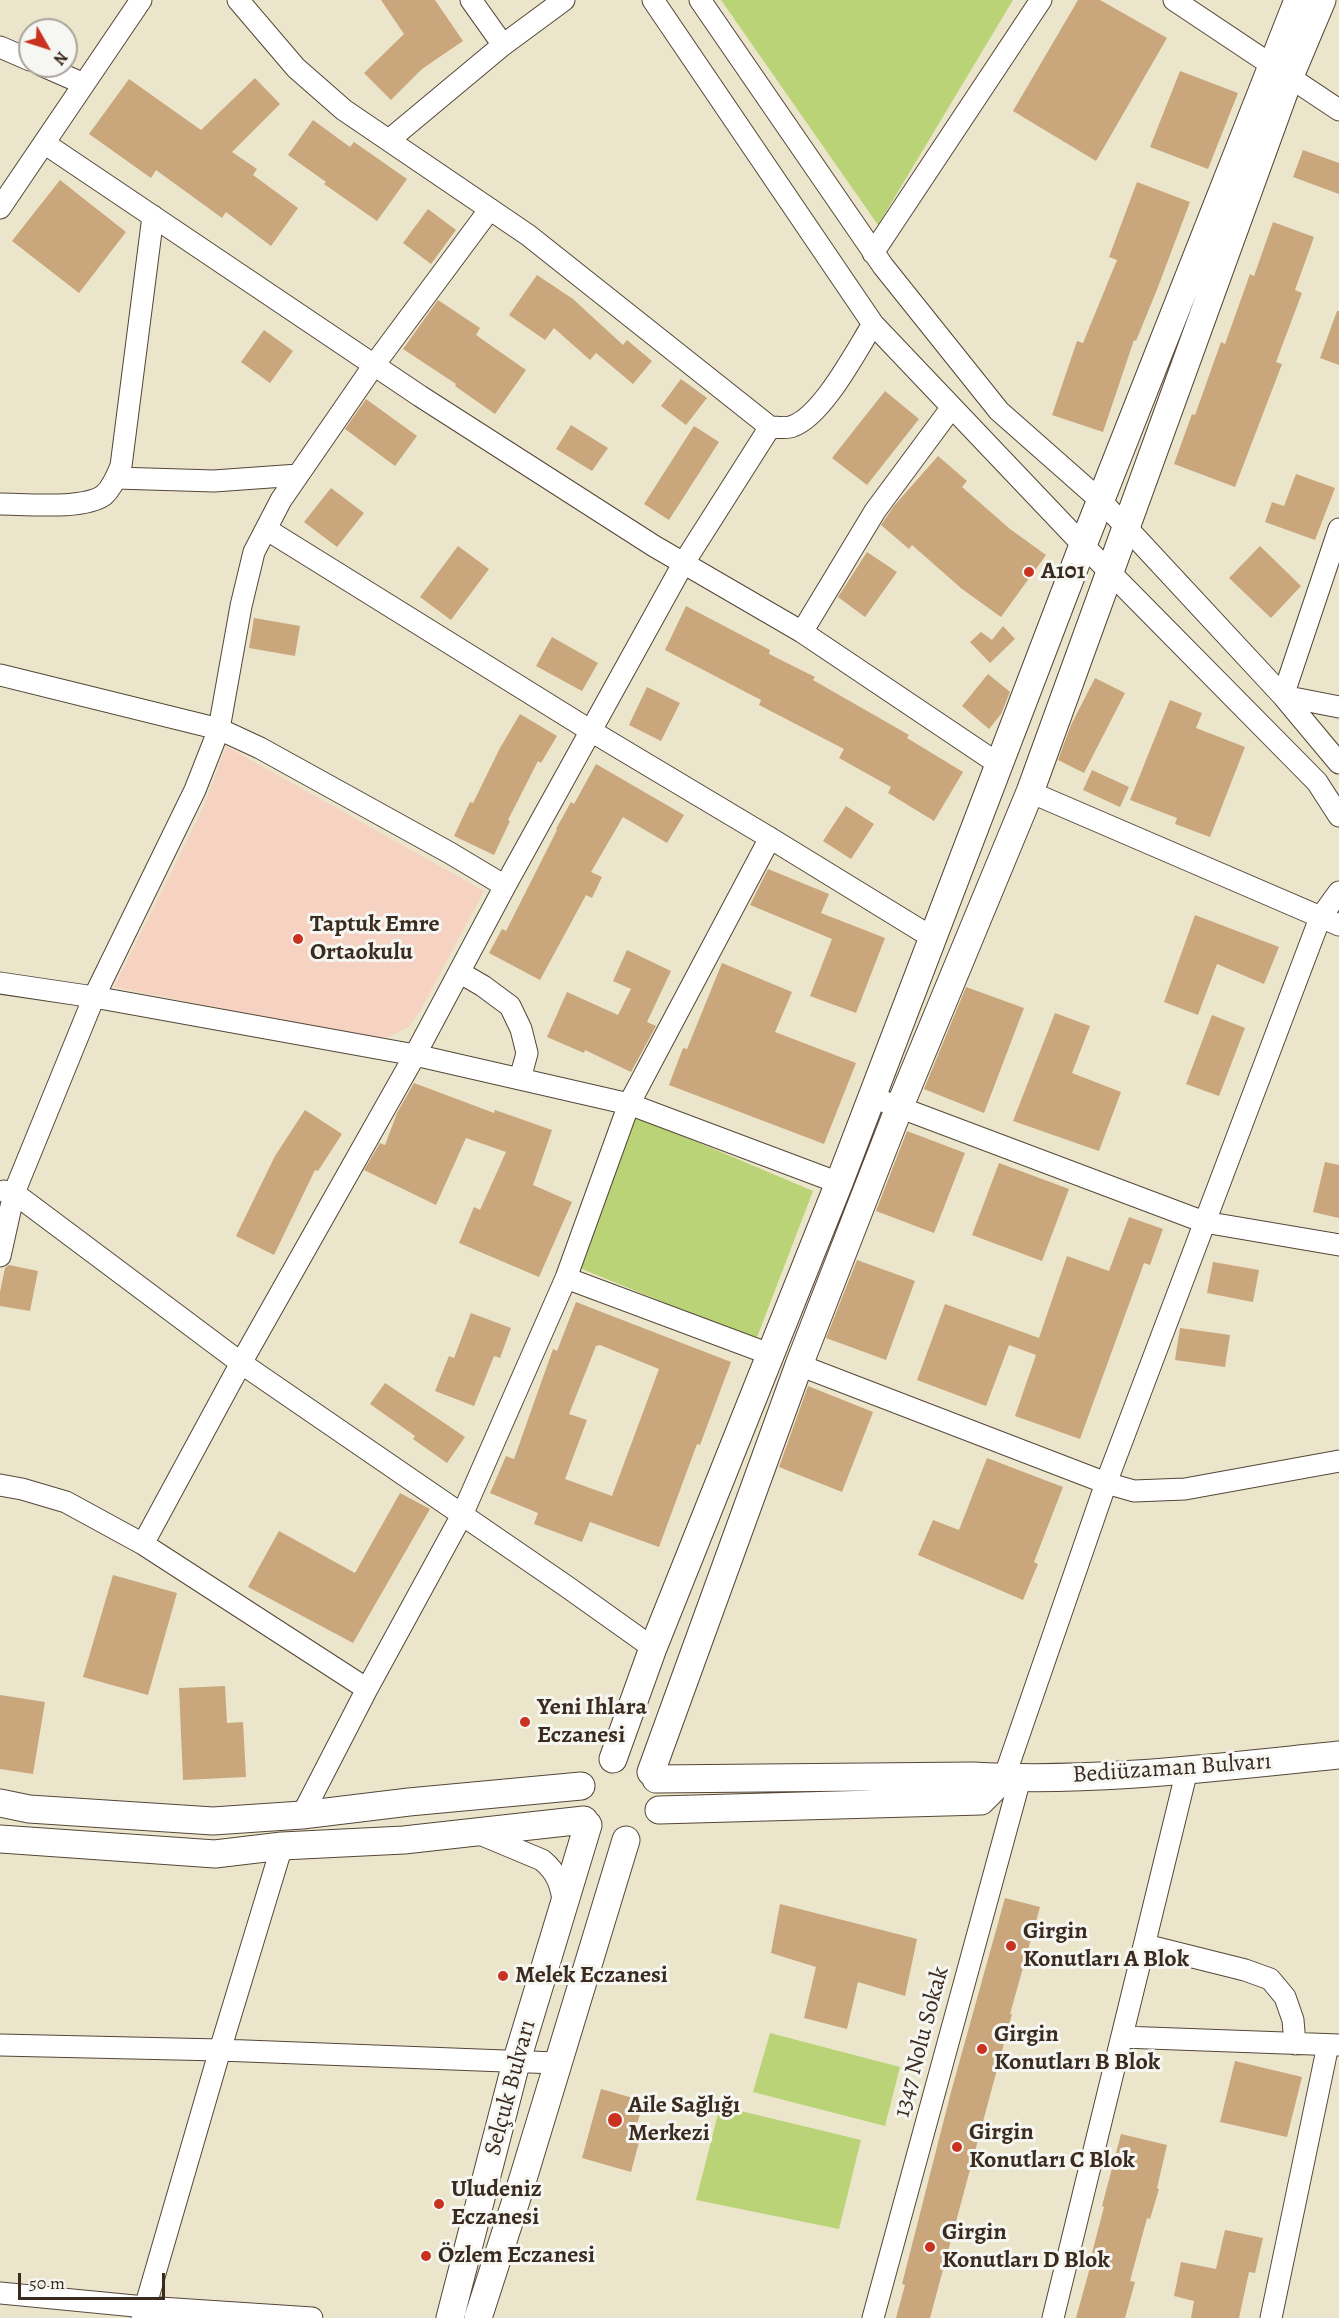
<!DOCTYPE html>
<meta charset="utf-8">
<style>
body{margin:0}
#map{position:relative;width:1339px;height:2318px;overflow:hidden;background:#ebe6cb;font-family:Alegreya,serif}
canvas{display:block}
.north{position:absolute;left:18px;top:18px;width:60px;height:60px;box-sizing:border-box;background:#f6f6f2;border:2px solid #aba49d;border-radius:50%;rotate:129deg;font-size:16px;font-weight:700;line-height:24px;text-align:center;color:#3b2a1e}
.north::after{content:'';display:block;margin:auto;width:21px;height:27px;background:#c8321e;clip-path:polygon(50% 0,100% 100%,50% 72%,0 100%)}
.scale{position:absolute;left:18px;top:2273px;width:147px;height:27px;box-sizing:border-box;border:3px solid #3b2a1e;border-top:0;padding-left:8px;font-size:18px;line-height:21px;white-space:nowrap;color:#3b2a1e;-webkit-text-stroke:4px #f6f6f2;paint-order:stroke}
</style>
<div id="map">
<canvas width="1339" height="2318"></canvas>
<div class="north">N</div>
<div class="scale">50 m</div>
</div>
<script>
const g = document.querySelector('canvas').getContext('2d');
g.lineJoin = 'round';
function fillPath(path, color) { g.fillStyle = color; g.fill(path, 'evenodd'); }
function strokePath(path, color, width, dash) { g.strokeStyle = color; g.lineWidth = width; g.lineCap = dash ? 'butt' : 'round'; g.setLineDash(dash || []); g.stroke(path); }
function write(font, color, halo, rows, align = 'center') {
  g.font = font + ' Alegreya,serif'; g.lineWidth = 6; g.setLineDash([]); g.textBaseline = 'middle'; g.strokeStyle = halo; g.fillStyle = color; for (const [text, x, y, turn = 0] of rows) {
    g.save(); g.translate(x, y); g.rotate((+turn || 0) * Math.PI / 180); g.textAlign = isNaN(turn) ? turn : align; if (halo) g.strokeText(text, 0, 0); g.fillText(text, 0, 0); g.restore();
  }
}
fillPath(new Path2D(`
 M226,746L484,891L419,1013L408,1027L389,1037L370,1038L114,987L203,808Z`), '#f6d2c3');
fillPath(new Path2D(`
 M721,0H1013L878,225Z
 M636,1116L813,1191L756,1340L577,1267Z
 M770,2033L900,2067L885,2126L753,2092Z
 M720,2106L861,2140L839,2229L696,2200Z`), '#bbd377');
fillPath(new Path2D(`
 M381,0H435L463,41L422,69L391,100L364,73L404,34Z
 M1078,0H1100L1167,38L1096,161L1013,111Z
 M1180,71L1238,93L1208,169L1150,147Z
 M255,78L280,104L232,152L257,169L253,175L298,208L271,246L226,212L222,218L156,170L151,178L89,134L129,79L201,130Z
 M313,120L350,147L354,142L407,179L377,221L324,184L326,182L288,155Z
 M1303,150L1339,163V194L1293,177Z
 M60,180L126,232L79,293L12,241Z
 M1137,182L1190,202L1158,287L1136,341L1134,340L1103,432L1052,415L1077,341L1083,343L1117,260L1109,257Z
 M428,209L456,230L431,264L403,243Z
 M1273,222L1314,237L1295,290L1302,293L1276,362L1282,364L1235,487L1174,464L1192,414L1195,415L1221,342L1225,344L1250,274L1254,276Z
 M537,275L573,299L623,345L627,340L652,361L633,384L596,353L590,360L554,328L545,340L509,315Z
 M438,300L480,328L476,335L526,370L495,414L455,386L456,384L403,349Z
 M1337,311H1339V365L1320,358Z
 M264,330L293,351L270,383L241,362Z
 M681,379L707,398L686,425L661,406Z
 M885,391L919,419L867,485L832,458Z
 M366,399L417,436L395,466L345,429Z
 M571,425L608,448L592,471L556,449Z
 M694,426L719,442L669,520L644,504Z
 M938,456L967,481L962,487L1010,529L1046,555L1001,617L962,589L912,545L909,549L881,525L894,506Z
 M1296,474L1335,488L1315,540L1265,522L1272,502L1284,506Z
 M331,488L364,513L337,547L304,522Z
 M458,546L489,569L451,620L420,597Z
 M1260,546L1301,586L1271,618L1229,578Z
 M867,552L897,572L865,617L838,597Z
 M686,606L770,650L769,654L815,677L813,680L909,735L907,738L963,772L934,821L888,793L891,787L839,758L844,749L759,705L761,700L665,650Z
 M254,618L300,626L295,656L249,648Z
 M1003,626L1015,639L990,663L970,642L981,632L992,640Z
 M552,637L598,663L582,691L536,666Z
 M988,674L1010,692L1001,714L989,729L962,706Z
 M1095,678L1125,693L1084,773L1058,760L1071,725Z
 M647,687L680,703L661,741L629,725Z
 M1170,700L1202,713L1196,728L1245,747L1210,837L1175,824L1177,818L1130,800Z
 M520,714L557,736L541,763L538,761L508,820L510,821L494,855L454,836L470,802L473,803L500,748Z
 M596,764L684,815L667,843L623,817L591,872L602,877L592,898L586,895L540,980L489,953L502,929L506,931L557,830L556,829L571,802L574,804Z
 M1092,770L1129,787L1120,807L1083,790Z
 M846,806L874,824L851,859L823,841Z
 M768,869L829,894L821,913L885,938L856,1013L810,996L832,939L750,905Z
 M1195,915L1279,947L1264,984L1217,964L1198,1015L1164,1002Z
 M627,950L671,971L647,1022L656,1026L631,1072L585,1050L584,1053L547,1037L567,992L618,1015L631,989L613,981Z
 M722,963L792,992L775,1032L856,1063L824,1144L669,1085L683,1048L687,1049Z
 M966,987L1024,1008L984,1113L924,1089Z
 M1055,1013L1090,1026L1072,1073L1121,1092L1099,1151L1013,1121Z
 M1212,1015L1245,1028L1219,1096L1186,1084Z
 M414,1083L494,1113L495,1110L552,1130L533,1185L572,1202L539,1277L459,1243L474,1207L480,1210L506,1152L466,1138L436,1205L364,1170L380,1143L385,1145L397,1113Z
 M305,1110L342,1134L318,1171L315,1170L274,1255L236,1236L275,1156Z
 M907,1131L965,1153L934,1233L876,1211Z
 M1325,1162L1339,1165V1218L1313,1212Z
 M999,1163L1069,1189L1042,1261L972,1235Z
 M1129,1217L1163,1229L1150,1265L1144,1263L1080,1439L1015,1416L1036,1355L1009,1345L986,1406L917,1380L945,1304L1039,1338L1067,1256L1109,1271Z
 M857,1260L915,1281L886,1360L826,1338Z
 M1213,1262L1259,1270L1253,1302L1207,1293Z
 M9,1265L38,1271L30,1311L0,1306V1292L5,1268Z
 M576,1302L731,1362L700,1445L697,1444L659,1547L590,1522L582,1542L534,1524L538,1513L490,1493L506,1456L514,1459L553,1349L557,1351ZM600,1345L659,1369L612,1496L565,1479L587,1420L569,1414L596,1346Z
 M471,1313L511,1328L500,1358L494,1356L474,1406L435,1391L449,1356L454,1358Z
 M1180,1328L1230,1335L1225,1367L1175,1360Z
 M385,1383L465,1437L447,1463L413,1439L415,1436L370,1404Z
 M808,1386L873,1412L842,1492L779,1467Z
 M987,1458L1063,1487L1034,1562L1038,1564L1023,1600L918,1555L933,1520L959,1530Z
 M400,1493L430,1509L353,1643L248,1587L279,1531L355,1573Z
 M113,1575L177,1593L148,1695L83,1677Z
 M225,1686L227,1723L243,1722L246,1777L183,1780L179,1688Z
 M0,1695L45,1702L33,1774L0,1769Z
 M1005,1898L1040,1907L1010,2014H1012L930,2318H896L905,2285L902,2284L951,2092Z
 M780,1904L917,1939L905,1996L858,1982L847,2029L804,2018L816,1967L771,1953Z
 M1235,2061L1302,2077L1287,2137L1220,2122Z
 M601,2089L644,2101L632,2140L639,2142L631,2172L582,2158Z
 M1121,2134L1167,2145L1157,2188L1159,2189L1150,2219L1147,2218L1130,2281L1135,2282L1125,2318H1076L1094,2253H1092L1104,2207L1102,2206Z
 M1225,2230L1263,2238L1255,2273L1249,2272L1239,2318H1191L1194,2301L1174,2296L1181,2262L1216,2269Z`), '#c9a67c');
const minor = new Path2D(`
 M238,0L296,68L344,110L528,235L770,427C777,427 787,429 793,426C823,415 856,351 873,324
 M471,0L503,45
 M653,0L873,324L1083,545L1317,782L1339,816
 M700,0L883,266L999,411L1101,501L1127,528L1283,696L1339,763
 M1174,0L1339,110
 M0,47L30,60
 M43,66L84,84
 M389,140L503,45L564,0
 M44,143L420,396L654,546L802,632L1000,765
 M0,208L141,0
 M873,253L1041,0
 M116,478L214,481L298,475
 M0,504C25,504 84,510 104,495C112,488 117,476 121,466L153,216
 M266,529L591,731L770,838L933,938
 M1339,529L1283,696L1339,707
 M802,632L875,511L952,407
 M0,675L219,729L260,748L450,853L505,886
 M1030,792L1339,925
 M459,972L483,986L510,1006L521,1029L527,1053L520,1079
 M0,983L94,997L415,1055L629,1104L839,1183
 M872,1097L1204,1222L1339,1245
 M4,1191L14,1193L241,1363L566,1586L653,1648
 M0,1256L14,1193L94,997L195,790L219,729L241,606L254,552L281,500L374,365L490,209
 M566,1278L772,1355
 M799,1365L1106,1483L1134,1491L1185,1489L1339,1461
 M0,1485L22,1489L66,1502L143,1544L367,1689
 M143,1544L241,1363L415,1055L505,886L683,564L770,427
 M1004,1778L1106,1483L1320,918L1339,892
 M302,1815L367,1689L462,1515L566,1278L629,1104L770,838
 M475,1832L542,1860C558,1873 561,1886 564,1905
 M1145,1945L1245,1970L1270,1979L1285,1997L1293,2020L1295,2044
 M1122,2037L1339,2045
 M0,2045L220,2050L556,2063
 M0,2293L145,2307L312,2318
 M142,2318L220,2050L282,1846
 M873,2318L1020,1779
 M1053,2318L1187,1770
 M1271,2318L1328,2045`);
const major = new Path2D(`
 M613,1759L653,1648L839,1183L1083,545L1298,0
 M651,1772L799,1365L899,1108L1030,792L1290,76L1322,0
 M656,1779L973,1776C1093,1783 1219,1767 1339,1755
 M0,1803L29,1809L213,1821L302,1815L409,1802L581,1786
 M659,1810L981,1801L1004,1778
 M0,1839L215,1854L282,1846L404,1840L584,1820
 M450,2318L516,2063L588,1825
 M478,2318L522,2182L626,1840`);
strokePath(minor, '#554638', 23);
strokePath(major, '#554638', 29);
strokePath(minor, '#fff', 21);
strokePath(major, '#fff', 27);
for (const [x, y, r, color] of [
 [1029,572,6,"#c8321e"],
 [298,939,6,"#c8321e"],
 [525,1722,6,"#c8321e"],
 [1011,1946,6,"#c8321e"],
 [503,1976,6,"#c8321e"],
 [982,2049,6,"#c8321e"],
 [615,2120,8,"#c8321e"],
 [957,2147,6,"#c8321e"],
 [439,2204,6,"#c8321e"],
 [930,2247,6,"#c8321e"],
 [426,2256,6,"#c8321e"]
]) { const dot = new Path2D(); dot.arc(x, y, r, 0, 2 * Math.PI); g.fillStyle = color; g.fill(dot); strokePath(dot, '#f6f6f2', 2); }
write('bold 24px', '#3b2a1e', '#f6f6f2', [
 ["A101",1041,572],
 ["Taptuk Emre",310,925],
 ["Ortaokulu",310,953],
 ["Yeni Ihlara",537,1708],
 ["Eczanesi",537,1736],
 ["Girgin",1023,1932],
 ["Konutları A Blok",1023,1960],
 ["Melek Eczanesi",515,1976],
 ["Girgin",994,2035],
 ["Konutları B Blok",994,2063],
 ["Aile Sağlığı",628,2106],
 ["Merkezi",628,2134],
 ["Girgin",969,2133],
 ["Konutları C Blok",969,2161],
 ["Uludeniz",451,2190],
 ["Eczanesi",451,2218],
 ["Girgin",942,2233],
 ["Konutları D Blok",942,2261],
 ["Özlem Eczanesi",438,2256]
], 'left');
write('24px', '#3b2a1e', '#f6f6f2', [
 ["Bediüzaman Bulvarı",1172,1769,-4],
 ["1347 Nolu Sokak",922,2042,-75],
 ["Selçuk Bulvarı",511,2088,-75]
]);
</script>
